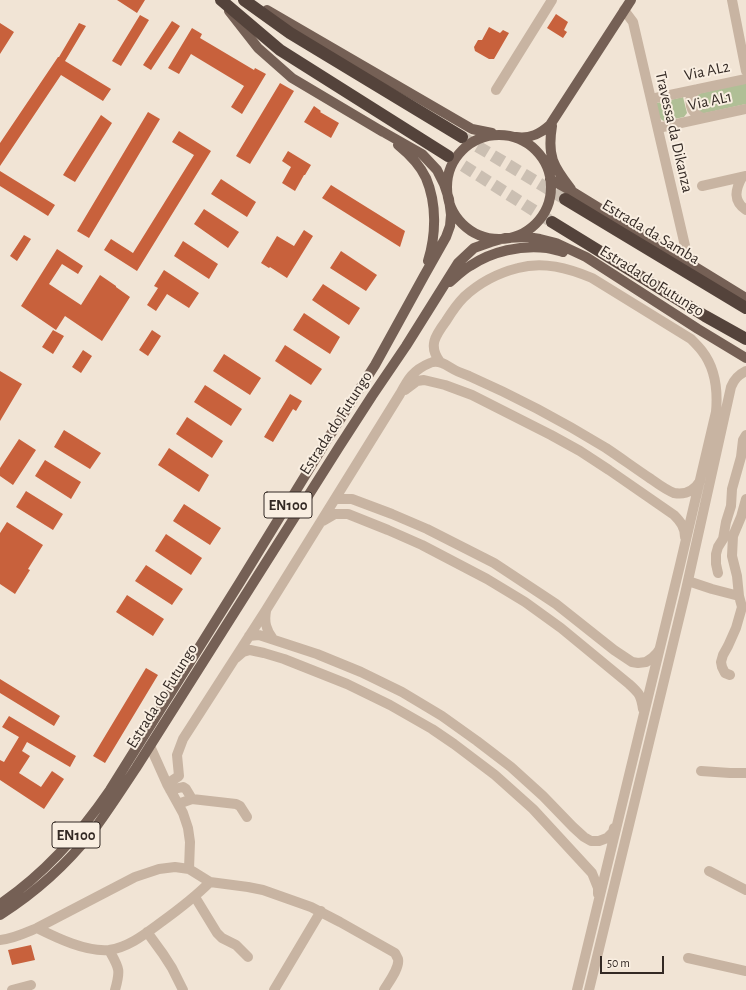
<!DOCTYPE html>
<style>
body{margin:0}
#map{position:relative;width:746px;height:990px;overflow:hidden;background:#f1e4d5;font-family:"Alegreya Sans",sans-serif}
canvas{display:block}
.scale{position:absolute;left:600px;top:956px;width:64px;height:18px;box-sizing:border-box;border:2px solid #332924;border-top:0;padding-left:5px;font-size:12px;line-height:14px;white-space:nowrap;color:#332924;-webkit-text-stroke:3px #f9eee1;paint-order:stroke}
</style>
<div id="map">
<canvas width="746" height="990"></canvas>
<div class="scale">50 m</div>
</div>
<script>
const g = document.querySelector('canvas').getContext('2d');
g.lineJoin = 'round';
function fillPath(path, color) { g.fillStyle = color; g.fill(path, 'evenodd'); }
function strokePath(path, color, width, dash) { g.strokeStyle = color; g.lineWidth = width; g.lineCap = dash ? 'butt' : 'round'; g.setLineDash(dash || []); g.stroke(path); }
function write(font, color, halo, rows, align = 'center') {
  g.font = font + ' "Alegreya Sans",sans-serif'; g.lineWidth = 4; g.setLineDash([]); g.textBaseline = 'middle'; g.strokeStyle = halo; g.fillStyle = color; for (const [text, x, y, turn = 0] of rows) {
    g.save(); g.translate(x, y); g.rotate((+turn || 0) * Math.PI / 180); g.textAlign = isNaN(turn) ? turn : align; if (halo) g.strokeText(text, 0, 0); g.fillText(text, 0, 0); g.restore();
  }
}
fillPath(new Path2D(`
 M746,83V104L701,114L696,111L694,96L697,94Z
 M683,97L687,113L684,117L664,121C658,119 656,109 657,103Z`), '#b0bf96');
fillPath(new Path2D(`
 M117,0H145L137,13Z
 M556,14L568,22L564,30L567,32L563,38L547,28Z
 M140,15L149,20L121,66L112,61Z
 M172,21L180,26L151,70L143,65Z
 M0,23L14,32L0,54Z
 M79,23L86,26L65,61L111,89L103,101L61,75L0,166V143L58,57H59Z
 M489,27L500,33L503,30L509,33L494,59H489L475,51L474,47L478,40H482Z
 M192,28L202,34L200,38L254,70L255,68L266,74L242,114L231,107L244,86L191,54L179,74L168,68Z
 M280,83L294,91L250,164L236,156Z
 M314,106L321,111L320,112L339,123L331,138L304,122Z
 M148,112L160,119L89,238L77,231Z
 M101,115L112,123L75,182L63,175Z
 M179,131L211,151L137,271L104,250L111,239L133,253L194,155L172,142Z
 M288,151L311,165L305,175H304L295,191L282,183L291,167L282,161Z
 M0,171L55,205L48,216L0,186Z
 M221,179L256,202L247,217L211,194Z
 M331,185L405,231L400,247L322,198Z
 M204,209L239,232L228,248L194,224Z
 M304,230L313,236L287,278L270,267L269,268L261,263L277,236L294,246Z
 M24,235L31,239L17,261L10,256Z
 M183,241L218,264L209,279L174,256Z
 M57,249L83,266L78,274L62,264L49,284L81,305L100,275L116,286V287L130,297L102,341L65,316L56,330L21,306Z
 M341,251L377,275L366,291L330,268Z
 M164,270L199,293L189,308L167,294L156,311L147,305L158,288L154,286Z
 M323,284L360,308L349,325L312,300Z
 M304,313L340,337L330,354L293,330Z
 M53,330L64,336L53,354L42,347Z
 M152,330L161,336L148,356L139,350Z
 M285,345L322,369L311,385L275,361Z
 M83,350L92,356L81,373L72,367Z
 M224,354L261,378L250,395L213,371Z
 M0,371L22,384L0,421Z
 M205,385L242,409L231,426L194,402Z
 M290,394L302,401L296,411L293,409L273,442L264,437Z
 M187,417L223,441L212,458L176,434Z
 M64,430L101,453L90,469L54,447Z
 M19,439L36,450L13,485L0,476V468Z
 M169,448L209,475L199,492L158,465Z
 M45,460L81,482L71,499L35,476Z
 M26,491L63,514L53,530L16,507Z
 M184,504L221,528L210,545L173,521Z
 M7,522L43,545L28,569L30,570L15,594L0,584V533Z
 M166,534L202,558L191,575L155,551Z
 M146,565L183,589L172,605L135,581Z
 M127,595L164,619L153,636L116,612Z
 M146,668L158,675L105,763L93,756Z
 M0,679L60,716L54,726L0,693Z
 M9,716L76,756L70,767L27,742L22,751L30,756L19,773L41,787L52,771L64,779L44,809L0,780V760L4,762L19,737L2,727Z
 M31,945L35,960L12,965L8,950Z`), '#c8613c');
strokePath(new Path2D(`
 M462,137L565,199
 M448,156L552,222`), '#cbbfb2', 12, [12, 6]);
strokePath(new Path2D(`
 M732,0L746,71
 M624,10L633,22L689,263
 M698,89L691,95C689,108 692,113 703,118
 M496,90L552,0
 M651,99L746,79
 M658,128L746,109
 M742,177C735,190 733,201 746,210
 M702,186L746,176
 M433,362C441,361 446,365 453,369C458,372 464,374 469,376C517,397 562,421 606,448C621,458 636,469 651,479C658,484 666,490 674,493C685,495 694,491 700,481
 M440,362C428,346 435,336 446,321C451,313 457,304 464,297C479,283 498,273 518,268C543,261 568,268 592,278L691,339C695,343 699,347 702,351C716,369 718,390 716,412L680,565L577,990
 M405,390L417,381L424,380L445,385L472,395L551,435L580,451L609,470L674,515C680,521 685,527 685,537
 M335,499H352L392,514L427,529L494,563L556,604L614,650L632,662L638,663L646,662L652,658L657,653L659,650
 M323,521L335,514H348L388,530L422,545L487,579L525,602L561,628L629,684C639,693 641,695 643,709
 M718,573L716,564V554L718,547L723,539L726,522L731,506L732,489L741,457L743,440L746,435
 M688,581L712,589L739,596L737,576L732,556L733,536L741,517L746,499
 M266,611C264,622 266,630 273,639
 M249,636L259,635L317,654L361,672L402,692L442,716L477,741L511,767L543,796L573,827L584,837L591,841H599L607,838L613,832L614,828
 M236,658L243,652L250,650L264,653L284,659L347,684L390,705L432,729L454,744L495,775L533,809L592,873L598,888V894
 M730,675L725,673L722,667L721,662L723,655L728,646L736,628L742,607L739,596
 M150,746L167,784L183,813L188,828L190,842L189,869
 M701,771L730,773H746
 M167,784L179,776L177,755L183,739L266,610L400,394C408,379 413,370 430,363
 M170,790L183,787L186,789L192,799
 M178,804L192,799L236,804L240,806L247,817
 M709,871L746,890
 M195,897L217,933L222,938L236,945L248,957
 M37,928C57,938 86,952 109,950C129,947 145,934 160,923C178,910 195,897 210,882
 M147,932L163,954L172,968L183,990
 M0,940C13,939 25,933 37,928L135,877L159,869L175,867L189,869L210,882L248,887L263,890L311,907L340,922L395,953C396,955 397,957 398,959C400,968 388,983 384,990
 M109,950C119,968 121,969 115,990
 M688,958L746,971
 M12,990L31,985
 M274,990L321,911
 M589,990L685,594L731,387C734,379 738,375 746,371`), '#c8b4a2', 10);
strokePath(new Path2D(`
 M267,10L472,129L492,133
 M229,11L258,48L292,78L383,132
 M552,126C547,156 553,166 571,189
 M447 187a52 52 0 1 1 104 0a52 52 0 1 1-104 0Z
 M516,137C530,139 540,134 550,125L631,0
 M398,145C409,154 420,165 426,178C437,204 436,235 428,261
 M550,179L573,192L746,298
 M450,282C457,276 463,270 470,266C492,251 521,245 547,248C553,249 558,251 563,252
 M0,904C44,874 80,834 110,790L240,582L327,440L375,365L424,276L446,237L450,226L451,215L449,199L444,184L437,170L422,154L378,129
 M0,915C35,893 67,864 93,831C108,811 122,789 136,768L339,447L372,396L406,346L458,263L474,248L491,242L505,238L527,237L540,239L556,243L586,257L698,329L746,358`), '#756055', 10);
strokePath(new Path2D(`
 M221,0L280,50L448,156
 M244,0L290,33L462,137
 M565,199L746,308
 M552,222L705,316L746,339`), '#54433b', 12);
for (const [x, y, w] of [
 [288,505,48],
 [76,835,48]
]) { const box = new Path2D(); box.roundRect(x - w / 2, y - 13, w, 26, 3); g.fillStyle = '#f9eee1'; g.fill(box); strokePath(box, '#332924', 1); }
write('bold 15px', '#332924', null, [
 ["EN100",288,505],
 ["EN100",76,835]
]);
write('16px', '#332924', '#f9eee1', [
 ["Via AL2",707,71,-12],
 ["Via AL1",710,101,-12],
 ["Travessa da Dikanza",674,132,77],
 ["Estrada da Samba",651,232,31],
 ["Estrada do Futungo",652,281,32],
 ["Estrada do Futungo",336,423,-57],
 ["Estrada do Futungo",162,696,-58]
]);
</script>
